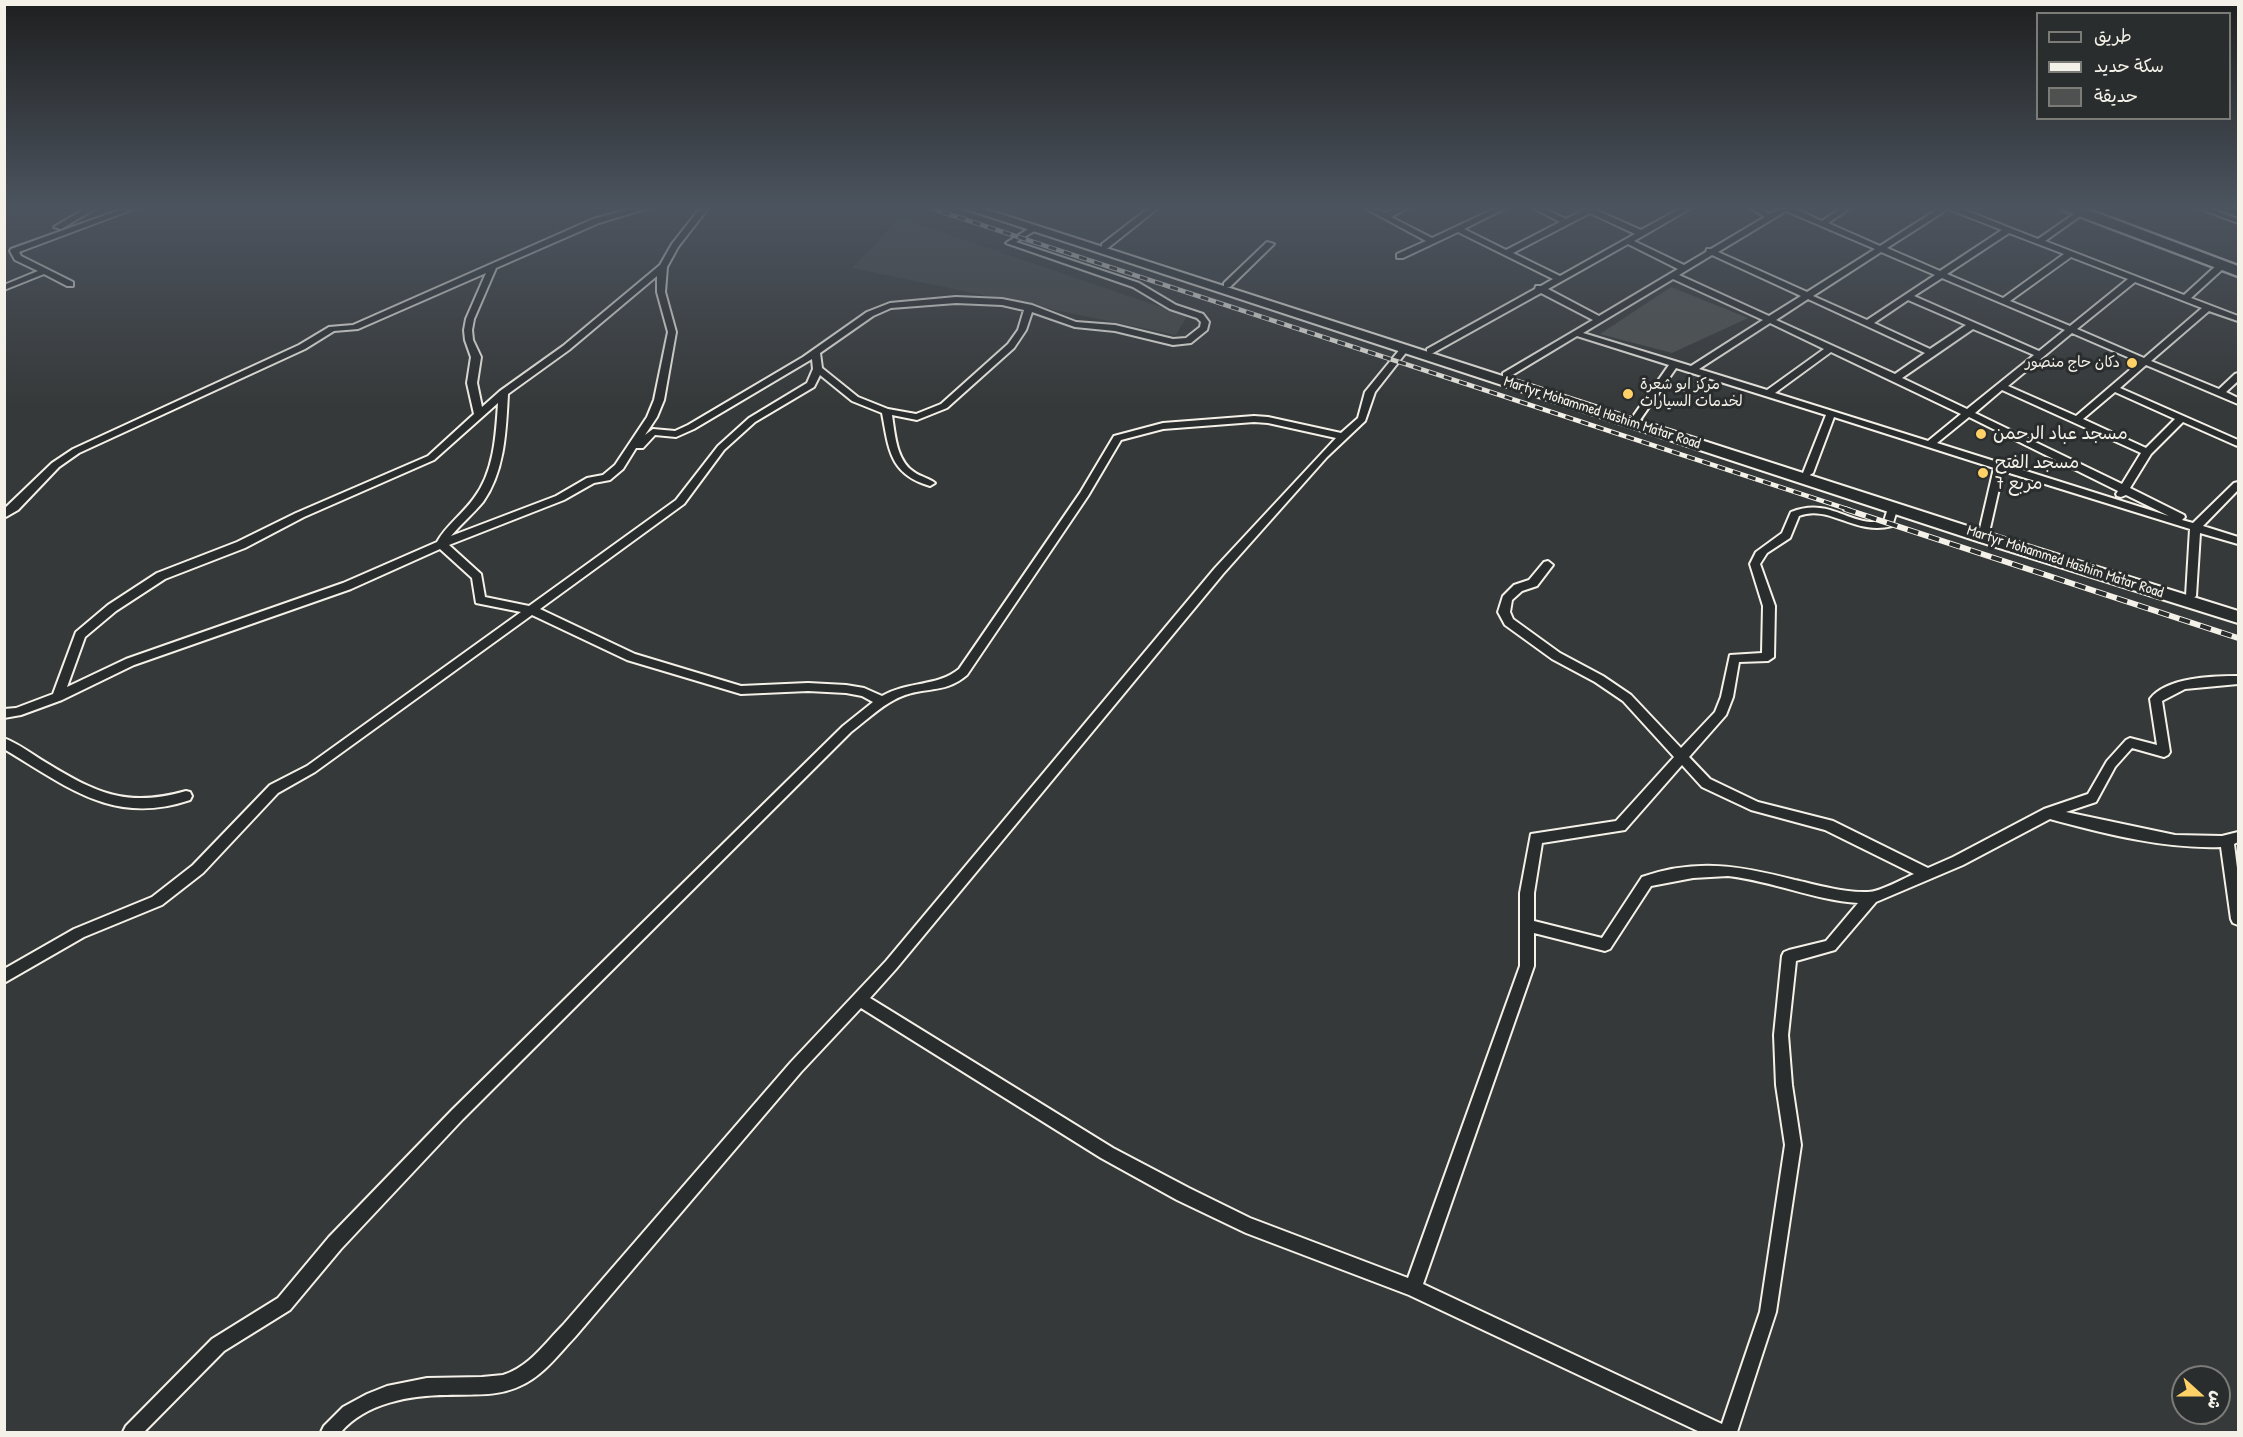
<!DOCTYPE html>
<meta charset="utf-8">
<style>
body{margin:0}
#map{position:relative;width:2243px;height:1437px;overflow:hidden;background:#363939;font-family:"Patrick Hand","Playpen Sans Arabic",sans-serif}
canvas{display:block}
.frame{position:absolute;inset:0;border:6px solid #f4f1e8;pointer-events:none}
.legend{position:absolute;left:2036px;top:12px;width:195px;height:108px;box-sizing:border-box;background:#2a2d2e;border:2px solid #7b7b78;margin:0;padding:8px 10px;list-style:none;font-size:18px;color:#f4f1e8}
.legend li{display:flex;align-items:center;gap:12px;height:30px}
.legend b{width:30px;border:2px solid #7b7b78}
.north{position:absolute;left:2171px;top:1365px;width:60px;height:60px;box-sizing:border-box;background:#2a2d2e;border:2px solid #7b7b78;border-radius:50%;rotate:111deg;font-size:16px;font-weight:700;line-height:24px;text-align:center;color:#f4f1e8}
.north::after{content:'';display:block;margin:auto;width:21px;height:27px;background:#ffd166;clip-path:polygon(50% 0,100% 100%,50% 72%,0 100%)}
</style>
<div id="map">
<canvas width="2243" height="1437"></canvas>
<div class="frame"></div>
<ul class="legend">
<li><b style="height:8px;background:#2a2d2e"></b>طريق</li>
<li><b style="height:8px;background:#f4f1e8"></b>سكة حديد</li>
<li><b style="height:16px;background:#4e514f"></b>حديقة</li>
</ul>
<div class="north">ش</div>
</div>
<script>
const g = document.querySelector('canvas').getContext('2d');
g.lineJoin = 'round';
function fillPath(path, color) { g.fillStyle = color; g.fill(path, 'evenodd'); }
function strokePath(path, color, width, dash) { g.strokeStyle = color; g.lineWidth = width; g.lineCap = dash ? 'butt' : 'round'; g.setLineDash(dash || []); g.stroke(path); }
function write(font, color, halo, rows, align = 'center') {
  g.font = font + ' "Patrick Hand","Playpen Sans Arabic",sans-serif'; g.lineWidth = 6; g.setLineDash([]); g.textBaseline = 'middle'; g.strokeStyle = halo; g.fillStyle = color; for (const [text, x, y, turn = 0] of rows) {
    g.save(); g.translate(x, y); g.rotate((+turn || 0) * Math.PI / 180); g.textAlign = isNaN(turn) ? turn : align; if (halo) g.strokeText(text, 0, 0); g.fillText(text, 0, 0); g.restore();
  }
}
fillPath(new Path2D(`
 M900,218L1187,316L1176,335L852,268Z`), '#434645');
fillPath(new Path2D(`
 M1671,287L1748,318L1672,353L1600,334Z`), '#4e514f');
const street = new Path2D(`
 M88,207H98L61,229L54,227Z
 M128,207H139L19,252L21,256L73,282V286H67L44,274L4,290V285L38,271L15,260L10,251L11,249Z
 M638,207H651L599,223L496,268L474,319L472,330L473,340L481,357L477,383L482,407L500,391L563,346L660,265L672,244L701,207H709L678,247L667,267L665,292L676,332L664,400L657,417L645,435L653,429L675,431L688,425L803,357L867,312L890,303L956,297L1002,299L1032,305L1076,322L1115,325L1173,339L1186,338L1200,327L1201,322L1197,318L1170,309L1133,287L1006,243L1033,226H1036V230L1016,242L1139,283L1176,305L1203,314L1209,322L1207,330L1191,343L1173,345L1115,331L1075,327L1032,312L1026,330L1014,348L947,408L917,420L892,415C895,434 896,460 914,472C921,477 929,478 935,483L930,486C889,474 889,449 882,413L852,401L820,375L814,387L755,422L724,450L684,504L540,609L635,654L741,686L808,683L846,685L864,688L882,696C908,681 937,687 959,669L1080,493L1114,436L1163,423L1254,416L1268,417L1341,433L1358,418L1365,392L1401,348L1404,347L1408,350L1375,392L1365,421L1327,457L1223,574L896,969L870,998L1113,1148L1189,1188L1250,1218L1408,1278L1520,966V893L1531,834L1616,821L1674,757L1623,701L1595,682L1552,659L1505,625L1498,612L1503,596L1514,585L1529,580L1544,562L1548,561L1553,565L1537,586L1522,591L1512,600L1510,612L1513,619L1560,653L1603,676L1631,695L1681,748L1715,712L1721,697L1730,655L1762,653L1763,606L1750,564L1756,552L1782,533L1791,512C1831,496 1850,528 1884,521L1889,505H1897L1898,507L1892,526C1855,536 1829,504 1799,516L1790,538L1767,553L1760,564L1775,606L1774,657L1768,661L1739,662L1733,697L1726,715L1689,757L1710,779L1758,802L1833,821L1928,868L1953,857L2044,809L2088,794L2107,761L2126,740L2130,738L2157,745L2150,699C2166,677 2214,676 2238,676V684L2185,689L2162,701L2170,752L2168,755L2164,757L2132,748L2115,767L2096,802L2066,812L2175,835L2222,836L2238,832V842L2234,844L2238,876V925L2233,923L2231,919L2221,847C2164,849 2105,834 2050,819L1963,865L1876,902L1835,950L1796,961L1788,1035L1792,1085L1801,1145L1776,1312L1737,1432H1700L1409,1295L1246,1233L1177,1200L1101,1158L861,1008L801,1072L575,1337C558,1355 543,1376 520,1386C497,1397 472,1394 447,1395C410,1395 366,1403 341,1432H321L324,1426L343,1407L367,1394L387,1386L427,1378L482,1377L503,1375C529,1367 545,1343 563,1325L791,1062L886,961L1215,568L1336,438L1268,423L1254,422L1163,429L1121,440L1088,496L967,675C946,693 929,687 905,695C885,702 868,719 851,732L463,1119L341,1249L290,1310L224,1351L144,1432H123L126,1426L212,1339L278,1298L329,1237L453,1109L843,726L873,702L862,696L846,693L808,691L741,694L627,660L532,615L315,772L278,793L203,873L162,905L84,937L4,983V969L74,929L152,897L193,865L270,785L307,766L521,612L476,603L472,578L440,549L351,589L134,665L62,700L21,715L4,718V709L16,708L53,694L76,632L108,605L157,573L237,542L296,513L428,456L474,414L467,383L471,357L465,340L464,330L466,319L486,273L358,329L334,331L305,349L79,453L59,467L18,510L4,518V509L52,463L73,449L299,345L329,327L353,325L593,219ZM657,276V292L668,332L654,400L647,417L615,465L603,475L587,478L556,496L451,536C461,524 473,514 483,502C505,471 506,430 508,394L569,350ZM956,303L1002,305L1024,310L1018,330L1008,344L941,404L916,414L888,409L858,397L822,368L820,353L873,316L891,308ZM812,359L813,369L807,383L749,418L718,446L676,500L529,606L485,597L481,574L449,545L564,500L594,483L610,480L623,469L636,448H643L655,435L676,437L694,429ZM498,403C496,435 494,472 474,498C463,514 447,524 437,542L343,583L126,659L67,687L85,637L116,611L165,579L245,548L304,517L434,460ZM1682,765L1702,787L1751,810L1825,830L1914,874C1902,879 1880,892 1868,892C1844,893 1818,885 1795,880C1741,866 1697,858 1642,877L1602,938L1534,921V893L1542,843L1625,830ZM1728,876C1772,881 1814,900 1858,903L1826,941L1789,950L1784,952L1782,956L1774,1035L1776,1085L1785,1145L1760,1312L1722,1424L1423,1284L1534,966V933L1605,951L1610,949L1651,886L1693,878Z
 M1150,207L1157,209L1108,248H1102V244Z
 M1363,207H1373L1385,213L1400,207H1410L1391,217L1432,238L1498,207H1508L1464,229L1506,250L1560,222L1531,207H1541L1566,219L1589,207H1599L1596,210L1641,230L1683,207H1693L1634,241L1684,265L1706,252L1707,249H1711L1765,217L1749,207H1758L1770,214C1791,201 1800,212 1822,221L1843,207H1852L1828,223L1880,246L1941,207H1957L2038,239L2080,210H2083V214L2045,241L2184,295L2219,263H2225V267L2191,298L2238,316V321L2209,311L2151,361L2219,389L2235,374L2238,373V381L2226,392L2238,398V404L2146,365L2120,388L2238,440V446L2235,445L2183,422L2151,454L2130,488L2184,515L2185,517L2182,520L2193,523L2234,483L2238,482V490L2203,526L2238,537V544L2200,533L2196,596L2191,600L2186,596L2190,529L2003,471L1988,537L1987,539H1979L1978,537L1994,468L1834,417L1813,473L1808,476L1804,475L1803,473L1826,415L1676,368L1640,420H1634L1632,418L1669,365L1577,336L1509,377H1503V373L1593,320L1541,293L1433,353H1427V349L1535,289L1536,286H1541L1553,279L1458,232L1403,258H1397V254L1426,241ZM1948,209L2002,230L1940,271L1887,248ZM1786,211L1875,249L1807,292L1718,252ZM1590,213L1635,234L1560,276L1513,253ZM2009,233L2064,254L2003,298L1947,274ZM1628,244L1678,269L1599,316L1548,289ZM1881,252L1935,275L1867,320L1813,296ZM1712,255L1801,296L1769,316L1679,275ZM2071,257L2128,279L2070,326L2010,301ZM1942,278L2065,330L2039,351L1914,296ZM1673,279L1763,320L1691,366L1583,333ZM2135,282L2202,308L2144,358L2077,329ZM1808,299L1925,353L1895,374L1776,320ZM1908,300L1966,325L1930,349L1874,323ZM1770,323L1824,349L1767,390L1699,369ZM1973,329L2034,355L1967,409L1902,378ZM2072,333L2139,362L2076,416L2008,386ZM1831,352L1961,414L1928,441L1775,393ZM2002,390L2141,453L2122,484L1975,413ZM2115,392L2175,419L2146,448L2083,419ZM1969,417L2118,491L2116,494L2117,496L2121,497L2126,495L2169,516L1937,443Z
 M2195,207H2206L2238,219V223Z
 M1267,242L1274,244L1230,287H1224V283Z
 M4,738C19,744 32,754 45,762C96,793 126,808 186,791L190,792L192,796L190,800C113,826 68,787 4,749Z`);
const primary = new Path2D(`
 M960,207H979L1989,533L2238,611V623L1977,541Z`);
const highway = new Path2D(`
 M2061,207H2081L2238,266V276L2063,210Z`);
strokePath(street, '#f4f1e8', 4);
strokePath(primary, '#f4f1e8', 4);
strokePath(highway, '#f4f1e8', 5);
fillPath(street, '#2a2d2e');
fillPath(primary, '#2a2d2e');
fillPath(highway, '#2a2d2e');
const railFar1 = new Path2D(`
 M927,207L1850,510`);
const rail = new Path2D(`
 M1845,509L2238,638`);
strokePath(railFar1, '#f4f1e8', 4.5);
strokePath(rail, '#f4f1e8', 6);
strokePath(railFar1, '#2a2d2e', 3, [8]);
strokePath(rail, '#2a2d2e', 4, [11]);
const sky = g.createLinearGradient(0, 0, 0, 408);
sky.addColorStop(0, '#1e1f1f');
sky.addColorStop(0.51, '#4c545f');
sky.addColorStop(1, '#4c545f00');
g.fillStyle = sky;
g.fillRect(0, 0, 2243, 408);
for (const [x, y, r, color] of [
 [2132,363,6,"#ffd166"],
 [1628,394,6,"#ffd166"],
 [1981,434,6,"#ffd166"],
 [1983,473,6,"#ffd166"]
]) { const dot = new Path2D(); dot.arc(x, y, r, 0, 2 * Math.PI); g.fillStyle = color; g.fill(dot); strokePath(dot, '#2a2d2e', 2); }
write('15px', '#f4f1e8', '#2a2d2e', [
 ["دكان حاج منصور",2120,363],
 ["مركز ابو شعرة",1640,385,"left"],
 ["لخدمات السيارات",1640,402,"left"]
], 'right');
write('15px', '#f4f1e8', '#2a2d2e', [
 ["Martyr Mohammed Hashim Matar Road",1602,413,18],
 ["Martyr Mohammed Hashim Matar Road",2065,562,18]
]);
write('18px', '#f4f1e8', '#2a2d2e', [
 ["مسجد عباد الرحمن",1993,434],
 ["مسجد الفتح",1995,463],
 ["مربع 7",1995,484]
], 'left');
</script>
